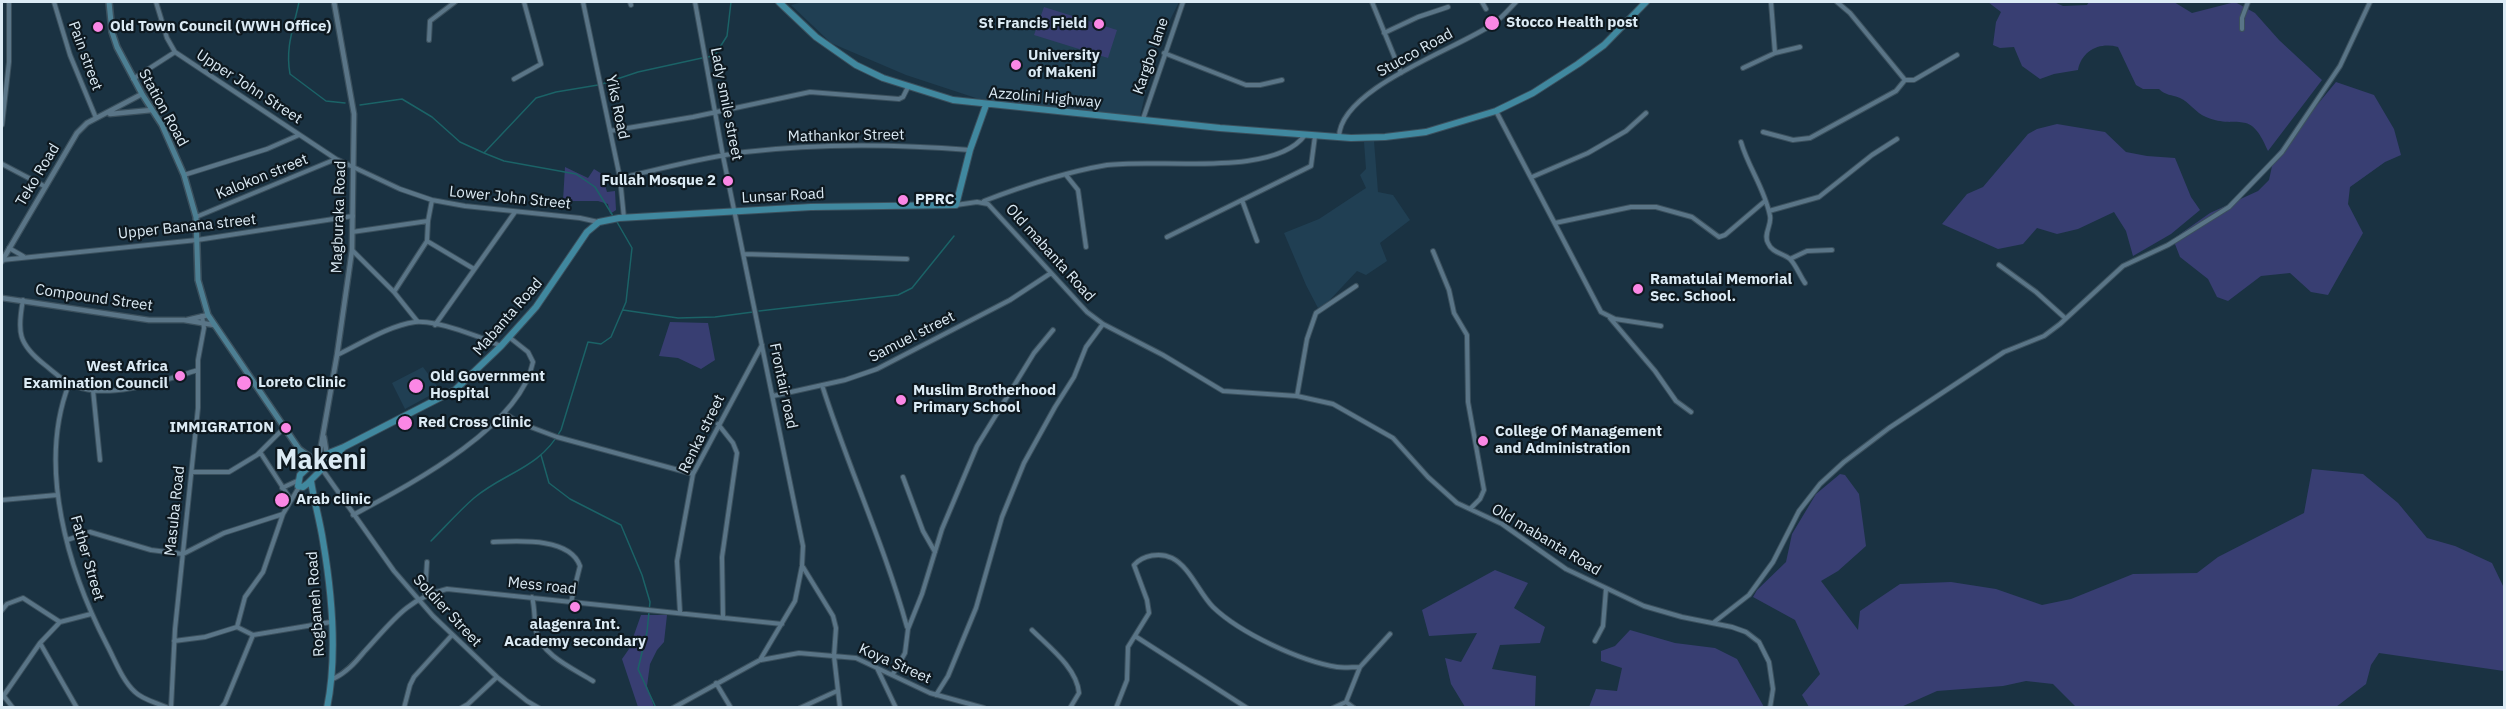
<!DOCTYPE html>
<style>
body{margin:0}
#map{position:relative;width:2506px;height:709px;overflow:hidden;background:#1a3242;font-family:"IBM Plex Sans",sans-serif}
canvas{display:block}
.frame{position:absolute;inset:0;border:3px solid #dcebf5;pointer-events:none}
</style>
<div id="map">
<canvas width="2506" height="709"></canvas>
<div class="frame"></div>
</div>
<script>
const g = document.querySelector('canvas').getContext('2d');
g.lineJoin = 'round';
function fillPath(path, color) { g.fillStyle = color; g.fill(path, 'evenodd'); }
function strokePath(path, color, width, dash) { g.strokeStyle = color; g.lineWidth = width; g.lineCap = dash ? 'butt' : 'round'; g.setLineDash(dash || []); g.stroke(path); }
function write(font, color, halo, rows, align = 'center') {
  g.font = font + ' "IBM Plex Sans",sans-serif'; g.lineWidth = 4.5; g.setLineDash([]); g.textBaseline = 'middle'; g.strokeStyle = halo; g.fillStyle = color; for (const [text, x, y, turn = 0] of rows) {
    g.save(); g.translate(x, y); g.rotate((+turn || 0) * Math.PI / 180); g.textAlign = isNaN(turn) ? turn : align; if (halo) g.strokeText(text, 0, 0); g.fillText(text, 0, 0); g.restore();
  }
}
fillPath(new Path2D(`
 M803,2H1179L1155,50L1139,121L982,100L906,75L831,43L791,5Z
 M1374,141L1378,192L1393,195L1410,220L1380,243L1387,261L1366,275L1357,271L1326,304L1318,308L1306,285L1284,233L1319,219L1366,188L1360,175L1366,169L1364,142Z
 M423,367L440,390L405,409L392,383Z`), '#203f53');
fillPath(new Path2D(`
 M1988,2H2054L2063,6L2087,5L2089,2H2174L2192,13L2235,2L2255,13L2279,40L2322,80L2268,151C2249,106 2240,131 2206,117C2196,113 2189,102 2180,98C2171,94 2166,96 2159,89H2143L2136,85L2118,47C2100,42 2082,50 2078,70L2054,74L2040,79L2022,66L2014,47L2000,48L1993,45L1996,22L2001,12Z
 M1044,7L1117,30L1108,58L1034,35Z
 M2336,82L2374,95L2394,129L2401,155L2385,162L2350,187L2348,204L2363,233L2328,295L2311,292L2290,273L2261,276L2228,301L2217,297L2208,279L2180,257L2173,239L2210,213L2258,191L2269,180L2274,157Z
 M2057,124L2105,132L2126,152L2147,156L2175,158L2191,197L2200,210L2171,234L2133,256L2126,231L2114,212L2078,229L2057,234L2037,228L2023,244L1998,249L1942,224L1967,194L1983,187L2028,134L2037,129Z
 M565,167L588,178L594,169L602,174L607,192L615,191L616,210L610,214L608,204L598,201H563Z
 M670,322L708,323L715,360L701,369L678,358L659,356Z
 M2312,469L2363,474L2398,503L2427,538L2455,546L2492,563L2504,588V671L2379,653L2371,665L2366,684L2336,707H2076L2053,684L2026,681L2003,686L1937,691L1901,707H1809L1802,695L1820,674L1795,620L1753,597L1757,590L1786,562L1792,534L1816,494L1840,474L1845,475L1859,494L1866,546L1838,571L1821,581L1858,630L1860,611L1900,584L1951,582L1996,589L2042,605L2071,599L2133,574L2197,573L2218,557L2304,513Z
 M1495,570L1528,583L1514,608L1545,627L1540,643L1500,645L1492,669L1536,676L1535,707H1465L1451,684L1445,658L1461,662L1477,633L1429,636L1422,610Z
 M641,615H667L664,642L657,650L650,664L647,686L654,707H638L622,659L629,649Z
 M1630,630L1675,643L1715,648L1737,659L1764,707H1589L1596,689L1617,691L1622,668L1601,661V651L1615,646Z`), '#383e72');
strokePath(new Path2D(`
 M299,2C294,27 285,47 290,74L326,101L345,103
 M708,57L715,55L727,36L731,2
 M602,84L638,72L702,58
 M360,105L402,99L432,117L460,142L484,153L504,161L576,174L595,187L613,216
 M484,153L536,98L556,92L598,85
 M623,310L678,318L715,317L753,312
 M759,311L898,295L912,288L954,236
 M541,455L549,483L570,499L621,525L642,575L650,602L647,632L638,669L656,708
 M431,541C445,527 459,511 474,498C505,472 539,469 561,430L588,342L601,344L611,337L626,302L632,248L617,222`), '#1b6367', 1.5);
const minor = new Path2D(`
 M54,2L70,55L96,118
 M156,2L167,38L175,52L336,159L400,189L432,200L465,206L580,218L598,222
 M583,2L620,178L624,218
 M630,2L631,5
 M1372,2L1401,73
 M1482,2L1486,9
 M1837,2L1850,13L1905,80
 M2242,29V18L2248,2
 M1384,33L1418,17L1448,7
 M429,40L430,21L455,2
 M1164,53L1246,85H1260L1282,80
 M1775,53L1800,47
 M1743,68L1775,53L1771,2
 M133,79L175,52
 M514,79L541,64L524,2
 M1905,80H1914L1957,55
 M1496,111L1601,312L1615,319L1661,326
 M1143,119L1183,2
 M2,125L9,62V2
 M610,131L693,117L810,92L899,99L903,97L908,87
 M1763,132L1793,140L1810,138L1896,91L1905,80
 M1339,137C1340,88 1457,49 1493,24C1502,18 1509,9 1516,2
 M1741,142C1748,167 1765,189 1770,216C1772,225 1763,234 1768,243C1772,253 1783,253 1790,259C1796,265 1800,276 1805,283
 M2,164L44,186
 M184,175L267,149L299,135
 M1066,175L1078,190L1086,247
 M1532,177L1588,153L1626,131L1646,113
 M620,178C661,169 703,157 745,152C819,143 896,144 970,150
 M1242,200L1257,241
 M984,201C1023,186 1066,172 1107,165C1157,158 1274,178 1305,135
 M956,205L977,202L988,204L1087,312L1103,324L1163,355L1223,391L1297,396L1333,404L1393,438L1428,477L1457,503L1502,524L1566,569L1644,606L1682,617L1732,627L1746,632L1759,642L1769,662L1773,689L1770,708
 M1769,211L1819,197L1872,155L1897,139
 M196,217L336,159
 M1555,223L1631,207H1656L1692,217L1719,237L1725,235L1765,201
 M352,232L428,221
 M1167,237L1311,166L1315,136
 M427,241L474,269
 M9,248L23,256
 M352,250L394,292L418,322
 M1433,251L1449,290L1454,313L1467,335L1468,402L1484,490L1480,499L1470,509
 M744,254L907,259
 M1790,259L1807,251L1832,250
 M2,260L197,240L353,216
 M1999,265L2036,292L2065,318
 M394,292L427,241L428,221L432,200
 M23,300C17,332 18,344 45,365C54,372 64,382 75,386C109,400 165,380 198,370
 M1610,318L1655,371L1676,401L1691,412
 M435,325L515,212
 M337,355C362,343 388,326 415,322C437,320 481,337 501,346
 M69,384C37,466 68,570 107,645C115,660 122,680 135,692C143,700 158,703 168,708
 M822,385C848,467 884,544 907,627
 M93,390L100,460
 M773,396L845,380L877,369L1010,300L1051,273
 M1297,396L1307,339L1316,313L1356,286
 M504,413L520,423L557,437L693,474
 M718,424L733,443L737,453L722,557L723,618
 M260,452L291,500
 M322,469L394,571L433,616L497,677L527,701L539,708
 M192,472H229L257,455L285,427
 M903,477L923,531L935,552
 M282,488L297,481
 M2,500L57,495
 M353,515C407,486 520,428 533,362L528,352L509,337
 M67,540L90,532L151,550L183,554L224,533L283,514
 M493,542C518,541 570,537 580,566L571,602
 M803,567L833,616L836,628L834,656L840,708
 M425,595L427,562
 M532,597C535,608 534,619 536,631C541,655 574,669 593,681
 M2,610L7,604L23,598L60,622
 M680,612L677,561L693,474L762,345
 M1713,623L1749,595L1773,562L1799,511L1820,484L1844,462L1889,428L2004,352L2044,336L2060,324L2123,266L2168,245L2229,207L2282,152L2340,66L2370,2
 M237,627L245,597L263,572L283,514L299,487
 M1032,630C1049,647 1077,668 1079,693L1070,708
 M1135,636L1247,708
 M174,641L205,637L237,627L253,635L331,622
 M1595,641L1603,626L1606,589
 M40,643L77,708
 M761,660L799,653L856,658L930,693L984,708
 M877,668L896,708
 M893,674L905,653L908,629L922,594L942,529L977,446L1034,353L1053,330
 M333,679C346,673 355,663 364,652C391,623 407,598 447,589L782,624
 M716,683L731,708
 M3,695L13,708
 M936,695L948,676L976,608L1002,517L1024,463L1055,407L1074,377L1086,347L1103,324
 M2,698L40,643L60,622L91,614
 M1346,702L1354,708
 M171,708L175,629L198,408V360L204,328L202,316
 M221,708L225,703L253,635
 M404,708L410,685L414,677L452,635
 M461,708L468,704L497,677
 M673,708L760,660L795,601L802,566L803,546L723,156L695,2
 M800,708L837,691
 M1116,708L1127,680L1128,647L1149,613L1147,600L1134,565C1143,555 1160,552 1172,558C1190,567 1199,593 1213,607C1240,633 1300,661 1337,667C1344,668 1352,667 1360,667
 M1333,708L1346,702L1360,667L1390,634`);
const tertiary = new Path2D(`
 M110,114L152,110
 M2,261L77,133L87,123L142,94
 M2,298L149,320H184L214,325
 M187,320L208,315
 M324,437L328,462
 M319,457L337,355L352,250L354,114L334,2`);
const secondary = new Path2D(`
 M109,2L112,32L117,47L142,94L162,125L184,175L196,217L198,280L208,315L299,449L314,460
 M299,450L305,469`);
const primary = new Path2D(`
 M779,2L816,37L856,65L883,78L953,100L1220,128L1351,138L1385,137L1426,132L1496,111L1533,93L1578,64L1604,45L1646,2
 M344,447L307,484L303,487L298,486L300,475L319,457L344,447L455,390L501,346L536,307L587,232L599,222L619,218L811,207L956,205L970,150L986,105
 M311,481C314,501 320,521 323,541C332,594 338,654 327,708`);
strokePath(minor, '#3b505d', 6);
strokePath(tertiary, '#3b505d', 7);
strokePath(secondary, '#3b505d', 8);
strokePath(primary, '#3b505d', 8);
strokePath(minor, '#5a7587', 4);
strokePath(tertiary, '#5a7587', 4.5);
strokePath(secondary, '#4d7f93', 5);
strokePath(primary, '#40889f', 6);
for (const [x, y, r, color] of [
 [1492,23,8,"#fb87e5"],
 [1099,24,6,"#fb87e5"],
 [98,27,6,"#fb87e5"],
 [1016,65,6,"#fb87e5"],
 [728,181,6,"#fb87e5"],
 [903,200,6,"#fb87e5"],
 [1638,289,6,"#fb87e5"],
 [180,376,6,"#fb87e5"],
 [244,383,8,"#fb87e5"],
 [416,386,8,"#fb87e5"],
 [901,400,6,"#fb87e5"],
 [405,423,8,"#fb87e5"],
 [286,428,6,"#fb87e5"],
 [1483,441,6,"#fb87e5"],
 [282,500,8,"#fb87e5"],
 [575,607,6,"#fb87e5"]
]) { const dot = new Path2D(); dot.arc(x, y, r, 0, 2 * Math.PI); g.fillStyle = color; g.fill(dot); strokePath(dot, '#0e1920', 2); }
write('bold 15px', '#dcebf5', '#0e1920', [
 ["Stocco Health post",1506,23],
 ["St Francis Field",1087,24,"right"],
 ["Old Town Council (WWH Office)",110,27],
 ["University",1028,56],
 ["of Makeni",1028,73],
 ["Fullah Mosque 2",716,181,"right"],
 ["PPRC",915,200],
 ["Ramatulai Memorial",1650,280],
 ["Sec. School.",1650,297],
 ["West Africa",168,367,"right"],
 ["Examination Council",168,384,"right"],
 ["Old Government",430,377],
 ["Hospital",430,394],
 ["Loreto Clinic",258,383],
 ["Muslim Brotherhood",913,391],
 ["Primary School",913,408],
 ["Red Cross Clinic",418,423],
 ["IMMIGRATION",274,428,"right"],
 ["College Of Management",1495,432],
 ["and Administration",1495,449],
 ["Arab clinic",296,500],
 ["alagenra Int.",575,625,"center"],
 ["Academy secondary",575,642,"center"]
], 'left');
write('15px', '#dcebf5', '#0e1920', [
 ["Stucco Road",1415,53,-29],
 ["Pain street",85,56,70],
 ["Kargbo lane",1151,56,-71],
 ["Upper John Street",249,87,33],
 ["Azzolini Highway",1045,98,5],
 ["Lady smile street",726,104,79],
 ["Yiks Road",617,107,78],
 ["Station Road",163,108,61],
 ["Mathankor Street",846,136,-1],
 ["Teko Road",38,175,-59],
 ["Kalokon street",262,177,-22],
 ["Lunsar Road",783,196,-3],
 ["Lower John Street",510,198,6],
 ["Magburaka Road",339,217,-88],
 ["Upper Banana street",187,227,-6],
 ["Old mabanta Road",1050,253,48],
 ["Compound Street",94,298,8],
 ["Mabanta Road",508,317,-49],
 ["Samuel street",912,337,-27],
 ["Frontair road",783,386,78],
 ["Renka street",702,434,-64],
 ["Masuba Road",175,511,-84],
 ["Old mabanta Road",1546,540,31],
 ["Father Street",87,558,74],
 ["Mess road",542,586,6],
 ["Rogbaneh Road",316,604,-94],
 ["Soldier Street",447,611,47],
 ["Koya Street",895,664,24]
]);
write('bold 27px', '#dcebf5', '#0e1920', [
 ["Makeni",321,461]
]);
</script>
